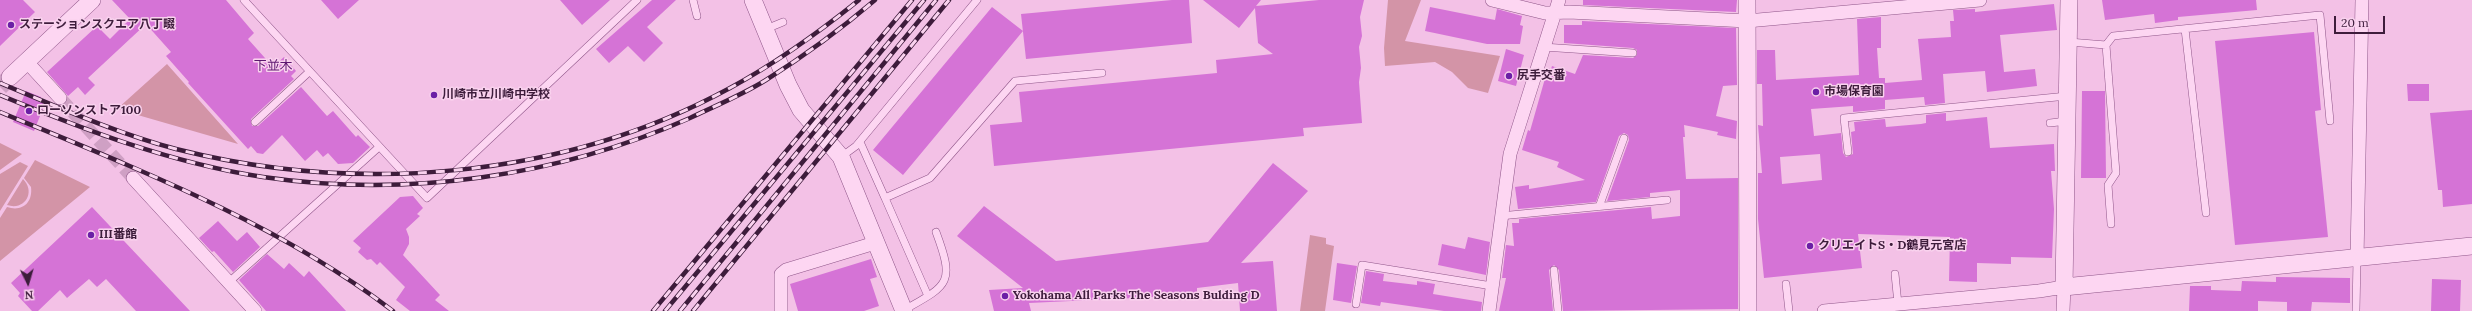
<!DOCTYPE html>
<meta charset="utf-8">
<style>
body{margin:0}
#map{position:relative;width:2472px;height:311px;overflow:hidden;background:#f3c1e6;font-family:Lora,serif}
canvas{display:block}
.north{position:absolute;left:8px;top:263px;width:40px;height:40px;-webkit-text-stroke:3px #f9d2ee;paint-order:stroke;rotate:175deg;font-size:11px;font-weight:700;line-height:16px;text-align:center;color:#3d1c3b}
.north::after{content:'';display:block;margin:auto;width:14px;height:18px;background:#3d1c3b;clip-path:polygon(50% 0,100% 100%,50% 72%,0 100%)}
.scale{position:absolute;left:2334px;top:16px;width:51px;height:18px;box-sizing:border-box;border:2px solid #3d1c3b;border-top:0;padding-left:5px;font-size:12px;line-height:14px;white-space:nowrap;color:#3d1c3b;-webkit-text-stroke:3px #f9d2ee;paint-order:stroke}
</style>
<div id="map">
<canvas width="2472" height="311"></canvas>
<div class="north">N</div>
<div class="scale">20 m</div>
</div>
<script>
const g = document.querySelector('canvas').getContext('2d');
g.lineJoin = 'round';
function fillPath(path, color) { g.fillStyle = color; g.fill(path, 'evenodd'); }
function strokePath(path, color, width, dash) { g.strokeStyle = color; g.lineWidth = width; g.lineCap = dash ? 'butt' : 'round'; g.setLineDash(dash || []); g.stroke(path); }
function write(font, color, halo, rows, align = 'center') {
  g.font = font + ' Lora,"Noto Sans JP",serif'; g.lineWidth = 3; g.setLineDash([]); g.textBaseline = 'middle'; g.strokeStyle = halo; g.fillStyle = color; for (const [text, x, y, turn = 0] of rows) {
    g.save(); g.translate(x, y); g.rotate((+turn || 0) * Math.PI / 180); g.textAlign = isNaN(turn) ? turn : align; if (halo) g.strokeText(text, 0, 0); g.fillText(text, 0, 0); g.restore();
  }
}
fillPath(new Path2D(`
 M1388,0H1421L1405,41L1500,56L1488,93L1468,88L1452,72L1435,62L1385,66L1384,48Z
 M167,64L238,144L117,109Z
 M0,143L22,154L0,170Z
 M35,160L90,187L0,261V218L7,207C22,212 33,203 31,187L24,178Z
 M20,162L28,166L0,211V174Z
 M23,179C36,192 25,211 7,205Z
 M1310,235L1326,238V244L1334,246L1325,311H1300Z`), '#d394a7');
fillPath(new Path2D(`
 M0,0H23L35,12L0,46Z
 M112,0H226L254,33L248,39L273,67L284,57L296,71L291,76L294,79L251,119L252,126H258L301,87L327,116L333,111L356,137L358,135L370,147L353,163L338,164L328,153L323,157L317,150L305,161L282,135L263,154L257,153L251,146L248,149L188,83L189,82L166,56L171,52L146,24L88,78L95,85L85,95L78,87L68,96L47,72L97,26L110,39L130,19Z
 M321,0H359L338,19Z
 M560,0H610L582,25Z
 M652,0H676L647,27L663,43L644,62L628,46L609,63L596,49Z
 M1172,0H1189L1192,43L1026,59L1021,14Z
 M1203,0H1261L1256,6L1319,0H1364L1360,17L1362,36L1359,47L1361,68L1359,82L1362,123L1303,128L1304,136L994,166L990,125L1022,122L1019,92L1217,73L1216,60L1273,54L1258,43L1255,8L1239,28Z
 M1583,0H1737L1736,12L1583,5Z
 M2102,0H2256L2257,10L2178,17V20L2155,23L2154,14L2105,20Z
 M2054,4L2057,30L2000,35L2004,72L2035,69L2037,86L1987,92L1985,71L1943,74L1945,103L1925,105L1924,97L1885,100V109L1853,112V106L1811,109L1814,136L1841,133L1843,153L1846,157L1853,154L1851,132L1855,131L1854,122L1885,119L1886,127L1921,124L1926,123V115L1946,113V121L1987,117L1990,148L2054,144L2055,171H2051L2054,209L2052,258L2011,257V264L1977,263V282L1949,281L1950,237L1858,234L1862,268L1764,278L1758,219V173H1762L1758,125L1763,126L1762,84H1757V50H1775L1776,80L1859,75L1857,19L1881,17V48H1877L1879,78H1885V83L1922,80L1918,39L1951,37L1950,21H1954L1953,10L1975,9V12ZM1820,154L1822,180L1782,184L1780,157Z
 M992,7L1023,31L903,175L873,150Z
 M1430,7L1495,20L1497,9L1522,16L1520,25L1523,26L1520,44H1487L1425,31Z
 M1582,21L1736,28L1737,85L1723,86L1716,116L1737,121L1736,139L1717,135L1718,132L1684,125L1685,137H1683L1686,179L1738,178V309L1563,311L1559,270L1554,265L1549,270L1553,311H1499L1506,278H1502L1506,245L1514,246L1512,223H1519V219L1651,207L1652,219L1680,216V190L1650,193V197L1607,201L1629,140L1628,135L1624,133L1619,136L1596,202L1518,209L1515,187L1529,185V189L1585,180L1557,167L1559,162L1522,150L1528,130L1530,131L1548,68L1551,69L1552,66L1575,74L1583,55L1633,58L1637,55V50L1633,48L1564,43V25H1582Z
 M2314,32L2321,110L2315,111L2328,237L2235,245L2215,41Z
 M1506,49L1524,55L1516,86L1498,81Z
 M2407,84H2429V101H2408Z
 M26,91L41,97L44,106L34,131L13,122Z
 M2082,91H2105L2106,178H2081Z
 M2472,110V204L2443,207L2442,190H2438L2430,113Z
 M1273,163L1308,191L1241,263L1273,261L1277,311H1240L1238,283L1197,288V295L1029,303L1031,311H994L989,290L1023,288L957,236L984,206L1056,261L1208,242Z
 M413,196L423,208L417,214L420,216L406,229L409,237V244L403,255L440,295L435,300L449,311H410L396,300L405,287L380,262L377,265L371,259L367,260L358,252L361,248L353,241L400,197Z
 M92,207L190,311H136L106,279L97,287L89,279L67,298L60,290L38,311H32L18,296L20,293L11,283Z
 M218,221L237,241L247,232L260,247L233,272L214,251L212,252L199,238Z
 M1468,237L1490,242L1486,275L1438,265L1442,244L1465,249Z
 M267,254L284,269L289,263L304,277L309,271L346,311H266L239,280Z
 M871,259L877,277L870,279L879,306L864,311H798L790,284Z
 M1337,263L1357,266L1351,303L1333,300Z
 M1366,271L1384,274L1383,281L1417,285V281L1435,284L1433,294L1482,302L1481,311H1444L1381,302L1380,306L1361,303Z
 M2276,277L2350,278V303L2312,302L2311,311H2287V302L2258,301V311H2189L2190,286H2211V290L2241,291L2242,281L2276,282Z
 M2432,279L2461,280L2460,311H2431Z`), '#d573d6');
strokePath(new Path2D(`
 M60,98L133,178`), '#cfa0c4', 13, [13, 6]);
strokePath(new Path2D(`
 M0,87L10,77`), '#cfa0c4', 17, [17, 8]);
const service = new Path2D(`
 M244,0L427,198L637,0
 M693,0L697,16
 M766,29L783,22
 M2185,29L2206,213
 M2069,42L2106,45L2116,173L2108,185L2111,224
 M2106,45L2113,36L2320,15L2330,121
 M1543,47L1633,53
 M255,122L309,72
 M2050,123L2067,121
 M860,142L885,198
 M1848,152L1844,118L2067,96
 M841,157L856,146L977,0
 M1599,207L1624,138
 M1500,216L1667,200
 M1554,270L1558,311
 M1895,274L1898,304
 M229,282L379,147
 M1786,284L1789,311
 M928,296L885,198L930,178L1015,81L1102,73
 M1356,304L1362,265L1492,286
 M904,310C949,285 955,283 936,232
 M2356,311L2357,259`);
const minor = new Path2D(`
 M1492,0L1545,13L1569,12L1747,21L1980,0
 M27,62L60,98
 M133,178L255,311
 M2357,259L2362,0
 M781,311V274L786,270L875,243
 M1489,311L1510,154L1559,0
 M1824,311L2039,291L2064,287L2063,311`);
const tertiary = new Path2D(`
 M753,0L788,85L801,110L841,157L904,311
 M1747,0L1748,311
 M2069,0L2064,287L2472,246
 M10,77L92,0`);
strokePath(service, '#8f5689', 8);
strokePath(minor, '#8f5689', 14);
strokePath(tertiary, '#8f5689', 18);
strokePath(service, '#fdd6f2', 7);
strokePath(minor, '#fdd6f2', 13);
strokePath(tertiary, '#fdd6f2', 17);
const rail = new Path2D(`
 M0,83C58,107 116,133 176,149C358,195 563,179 730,88C776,63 818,33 859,0
 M0,95C85,130 171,163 263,177C407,198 557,177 690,118C715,106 742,95 766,80C804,56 841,29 875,0
 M0,112C135,168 276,222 393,311
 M653,311L912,0
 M665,311L924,0
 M680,311L936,0
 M693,311L949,0`);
strokePath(rail, '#3d1c3b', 4.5);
strokePath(rail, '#f9d2ee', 3, [9]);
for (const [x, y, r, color] of [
 [11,25,4,"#6b1fa6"],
 [1509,76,4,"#6b1fa6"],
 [1816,92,4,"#6b1fa6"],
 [434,95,4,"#6b1fa6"],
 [29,111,4,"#6b1fa6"],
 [91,235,4,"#6b1fa6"],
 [1810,246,4,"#6b1fa6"],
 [1005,296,4,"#6b1fa6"]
]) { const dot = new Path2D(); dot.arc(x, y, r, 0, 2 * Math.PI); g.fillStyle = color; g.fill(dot); strokePath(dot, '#f9d2ee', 1.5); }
write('bold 12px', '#3d1c3b', '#f9d2ee', [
 ["ステーションスクエア八丁畷",19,25],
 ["尻手交番",1517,76],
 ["市場保育園",1824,92],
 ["川崎市立川崎中学校",442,95],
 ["ローソンストア100",37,111],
 ["III番館",99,235],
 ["クリエイトS・D鶴見元宮店",1818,246],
 ["Yokohama All Parks The Seasons Bulding D",1013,296]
], 'left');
write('13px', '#5c166f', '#f9d2ee', [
 ["下並木",273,66]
]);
</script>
